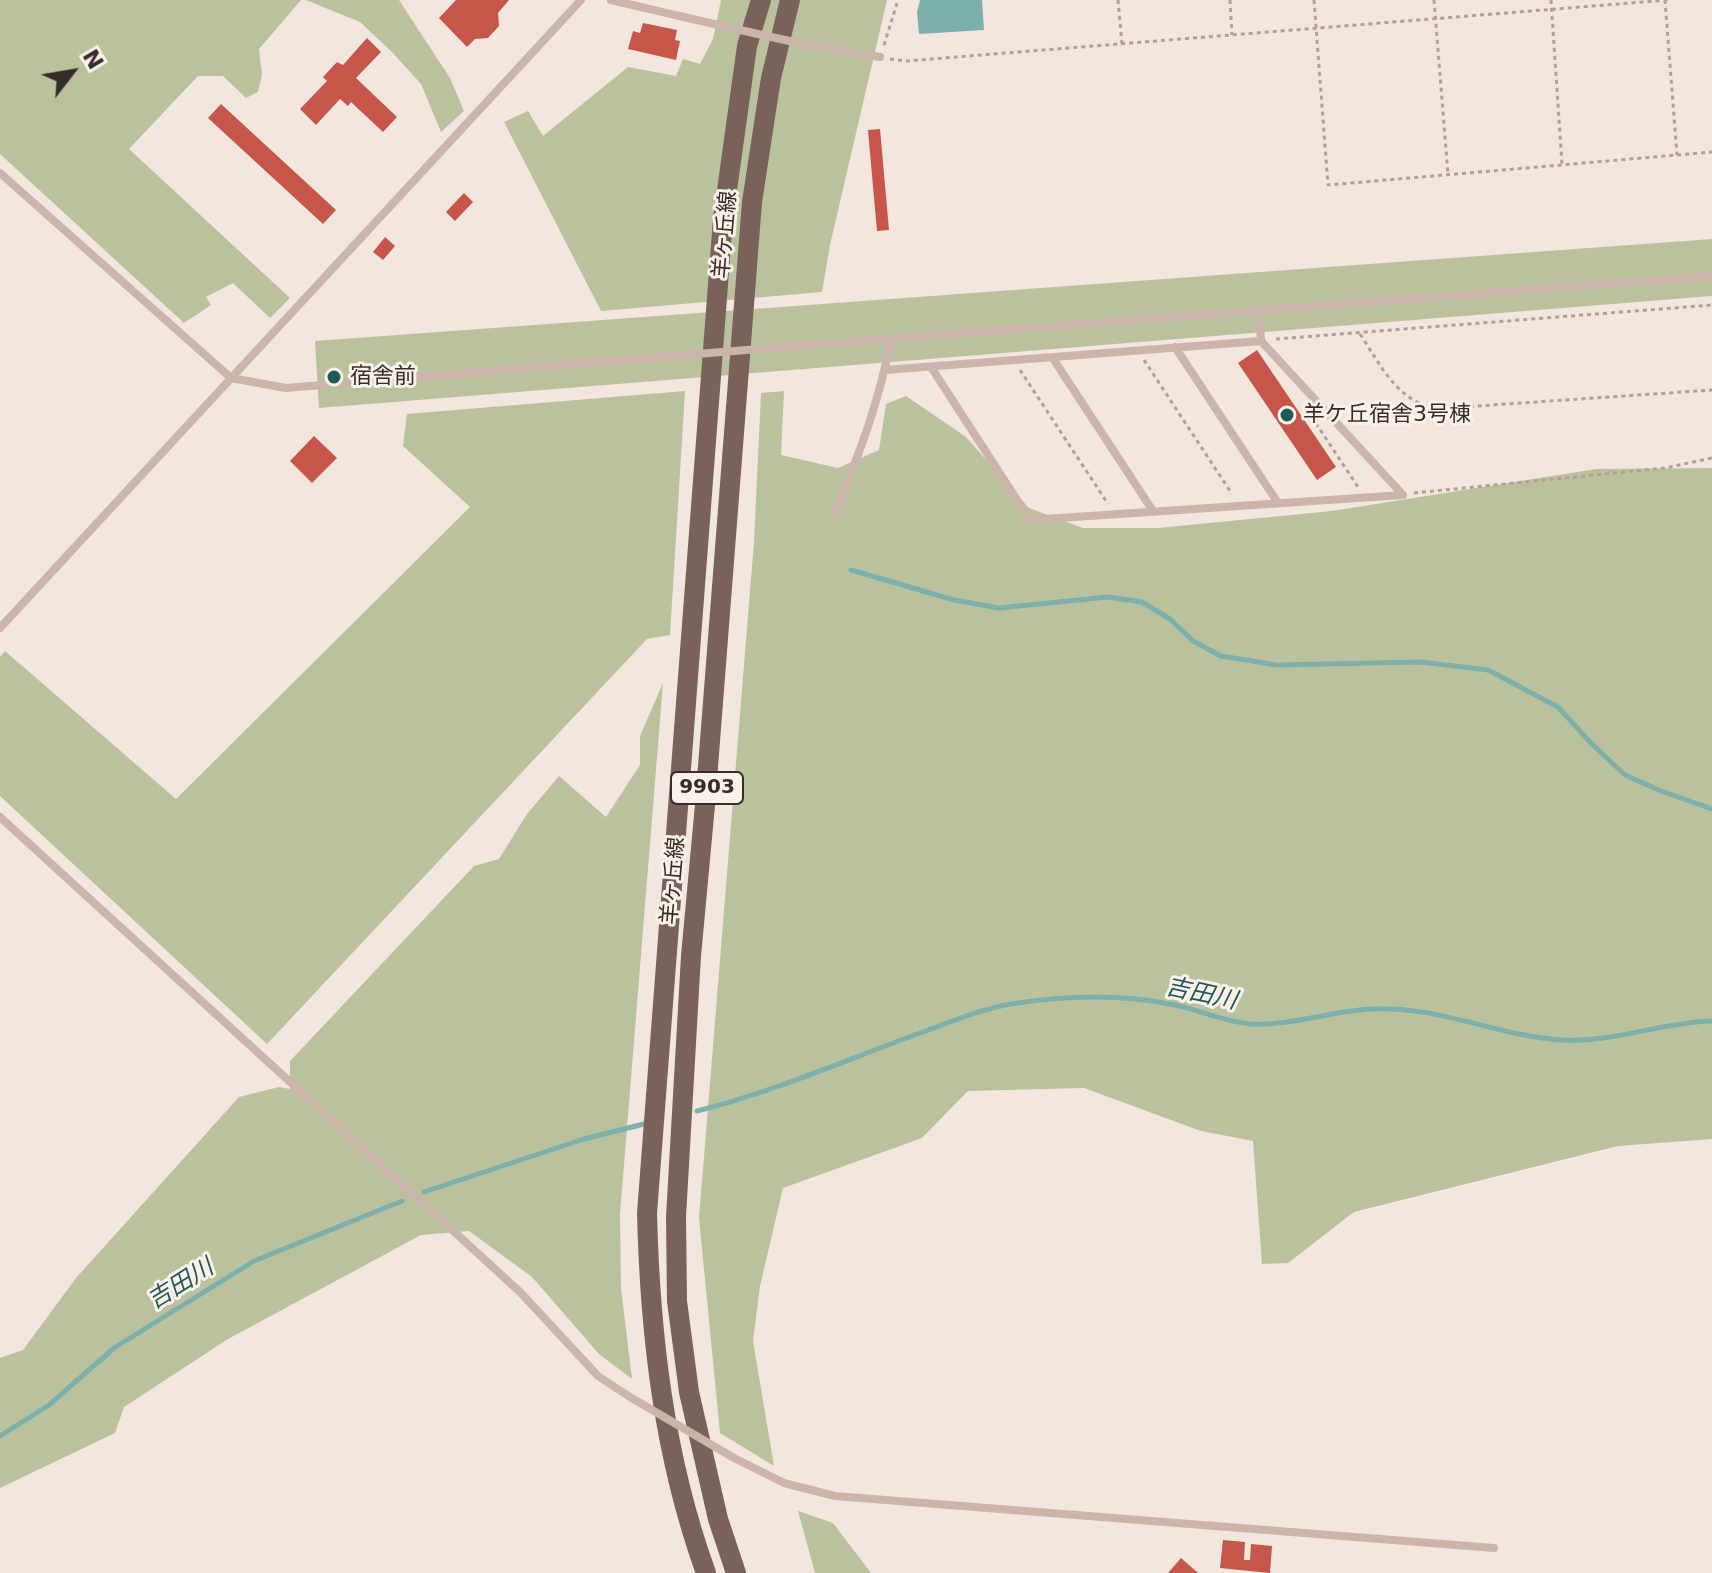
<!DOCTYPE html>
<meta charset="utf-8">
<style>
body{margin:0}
#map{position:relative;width:1712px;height:1573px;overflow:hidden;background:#f2e6de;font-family:"DejaVu Sans",sans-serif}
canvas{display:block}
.north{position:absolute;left:32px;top:32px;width:80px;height:80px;-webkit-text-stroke:6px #faf1ea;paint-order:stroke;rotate:59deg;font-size:22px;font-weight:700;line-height:32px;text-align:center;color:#382c29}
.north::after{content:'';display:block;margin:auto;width:28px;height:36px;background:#382c29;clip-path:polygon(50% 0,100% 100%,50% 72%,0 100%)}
</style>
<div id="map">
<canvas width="1712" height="1573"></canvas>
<div class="north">N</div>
</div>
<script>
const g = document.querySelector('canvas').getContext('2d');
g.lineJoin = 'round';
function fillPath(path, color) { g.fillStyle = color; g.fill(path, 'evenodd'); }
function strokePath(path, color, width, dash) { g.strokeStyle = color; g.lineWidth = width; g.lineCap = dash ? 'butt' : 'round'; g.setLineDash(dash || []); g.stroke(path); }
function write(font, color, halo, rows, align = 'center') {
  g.font = font + ' "DejaVu Sans","Noto Sans JP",sans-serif'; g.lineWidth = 6; g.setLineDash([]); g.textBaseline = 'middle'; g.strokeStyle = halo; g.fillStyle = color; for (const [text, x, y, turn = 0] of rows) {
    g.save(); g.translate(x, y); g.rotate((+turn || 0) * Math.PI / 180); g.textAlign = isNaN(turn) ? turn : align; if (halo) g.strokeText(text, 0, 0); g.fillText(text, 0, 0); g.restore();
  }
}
fillPath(new Path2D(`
 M0,0H301L259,49L262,75L258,92L246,98L223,76H198L129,149L290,298L270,318L233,283L206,297L211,305L184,323L0,154Z
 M306,0H399L450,78L464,111L441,132L421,84L392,52L360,22Z
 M721,0H887L830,245L822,292L601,311L504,122L528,111L543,136L628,67L676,76L683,59L700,64L713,39Z
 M1712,239V296L319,408L315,341Z
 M685,391L670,635L647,639L267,1044L0,796V657L5,651L176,799L470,507L403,446L407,414Z
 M784,391L781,455L838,468L879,450L886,404L906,396L966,437L1029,508L1083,528H1158L1332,511L1596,469L1712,468V1139L1618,1146L1354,1212L1288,1263L1262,1264L1253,1141L1201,1131L1084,1088L968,1091L922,1138L783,1188L760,1286L753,1341L774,1466L720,1433L699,1218L754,542L761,393Z
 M663,683L620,1214L621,1288L632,1379L599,1354L532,1277L469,1231L421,1235L228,1339L124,1407L115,1433L0,1488V1358L23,1350L76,1278L239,1097L279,1087L290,1089V1061L474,866L499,859L527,814L559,776L606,817L640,765V736Z
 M798,1511L833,1523L871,1573H815Z`), '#bac29d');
fillPath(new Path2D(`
 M920,0H982L984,30L919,34L917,12Z`), '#7db0ab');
strokePath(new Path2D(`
 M851,570L954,600L999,608L1108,597L1142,602L1170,619L1193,641L1221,656L1277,665L1421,662L1488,670L1558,707L1591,743L1625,775L1661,791L1712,809
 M697,1111C773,1092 846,1060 920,1033C951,1022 985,1007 1018,1003C1071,995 1122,994 1175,1005C1199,1010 1226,1022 1251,1024C1291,1026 1331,1011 1371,1009C1436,1005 1498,1036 1562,1040C1613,1043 1662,1022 1712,1021
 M424,1192L584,1139L648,1123
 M0,1436L49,1405L114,1348L254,1261L402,1201`), '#7db0ab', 5);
fillPath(new Path2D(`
 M456,0H509L498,13L499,26L488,38L475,39L467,47L439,18Z
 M643,23L677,30L675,40L680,41L676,60L628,49L633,31L640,33Z
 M367,38L381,52L356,78L397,117L383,132L351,102L348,106L340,99L316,125L300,109L327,81L323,77L337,62L343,65Z
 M221,104L336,210L323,224L208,118Z
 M880,129L889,230L877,231L868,130Z
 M464,193L473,202L455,221L446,212Z
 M385,237L395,246L383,260L373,252Z
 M1257,350L1336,467L1317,480L1238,363Z
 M314,436L337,458L312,483L290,461Z
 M1223,1540L1245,1542L1244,1560H1250L1251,1544L1272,1546L1270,1573L1220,1568Z
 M1181,1558L1198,1573H1168Z`), '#c55649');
strokePath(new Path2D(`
 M1118,0L1122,44
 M1230,0L1232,35
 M1314,0L1328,185L1712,152
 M1434,0L1448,174
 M1551,0L1562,164
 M1665,0L1677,155
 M884,45L898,0
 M890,59L906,61L1668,0
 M1360,334C1382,367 1394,396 1433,409L1712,390
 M1276,339L1712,305
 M1144,360L1232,494
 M1020,370L1108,504
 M1307,410L1358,487
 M1414,493L1665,468L1712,458`), '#b79e94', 3, [4, 4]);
strokePath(new Path2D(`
 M611,0L727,27
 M807,45L880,57
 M0,173L231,378L286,388L672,356
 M796,346L1712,276
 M1175,347L1278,503
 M1052,357L1153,511
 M931,367L1030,520L1403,495L1261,341L1259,310
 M885,370L1261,341
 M835,512C859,455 880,400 891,338
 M0,628L581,0
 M0,817L484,1259L521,1293L598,1376L630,1397
 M734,1458L784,1483L835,1496L1494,1548`), '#cbb4a9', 8);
strokePath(new Path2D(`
 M706,1573C664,1457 650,1335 647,1213L723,219L747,46L761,0
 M736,1573L718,1519L689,1392L677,1301L676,1217L691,956L705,805L752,202L771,78L790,0`), '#7a615a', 20);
strokePath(new Path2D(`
 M727,27L807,45
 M672,356L796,346
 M630,1397L734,1458`), '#cbb4a9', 8);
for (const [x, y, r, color] of [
 [334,377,8,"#1f5a56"],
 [1287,415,8,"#1f5a56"]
]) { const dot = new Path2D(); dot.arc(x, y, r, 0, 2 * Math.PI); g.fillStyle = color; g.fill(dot); strokePath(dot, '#faf1ea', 3); }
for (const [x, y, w] of [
 [707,788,72]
]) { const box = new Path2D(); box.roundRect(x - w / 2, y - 16, w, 32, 6); g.fillStyle = '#faf1ea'; g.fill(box); strokePath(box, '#382c29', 2); }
write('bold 20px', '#382c29', null, [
 ["9903",707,788]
]);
write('22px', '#382c29', '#faf1ea', [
 ["羊ヶ丘線",726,235,-85],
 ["羊ヶ丘線",674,881,-85]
]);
write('22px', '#382c29', '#faf1ea', [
 ["宿舎前",350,377],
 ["羊ケ丘宿舎3号棟",1303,415]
], 'left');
write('italic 24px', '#1f5a56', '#faf1ea', [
 ["吉田川",1201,995,12],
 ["吉田川",181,1285,-32]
]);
</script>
